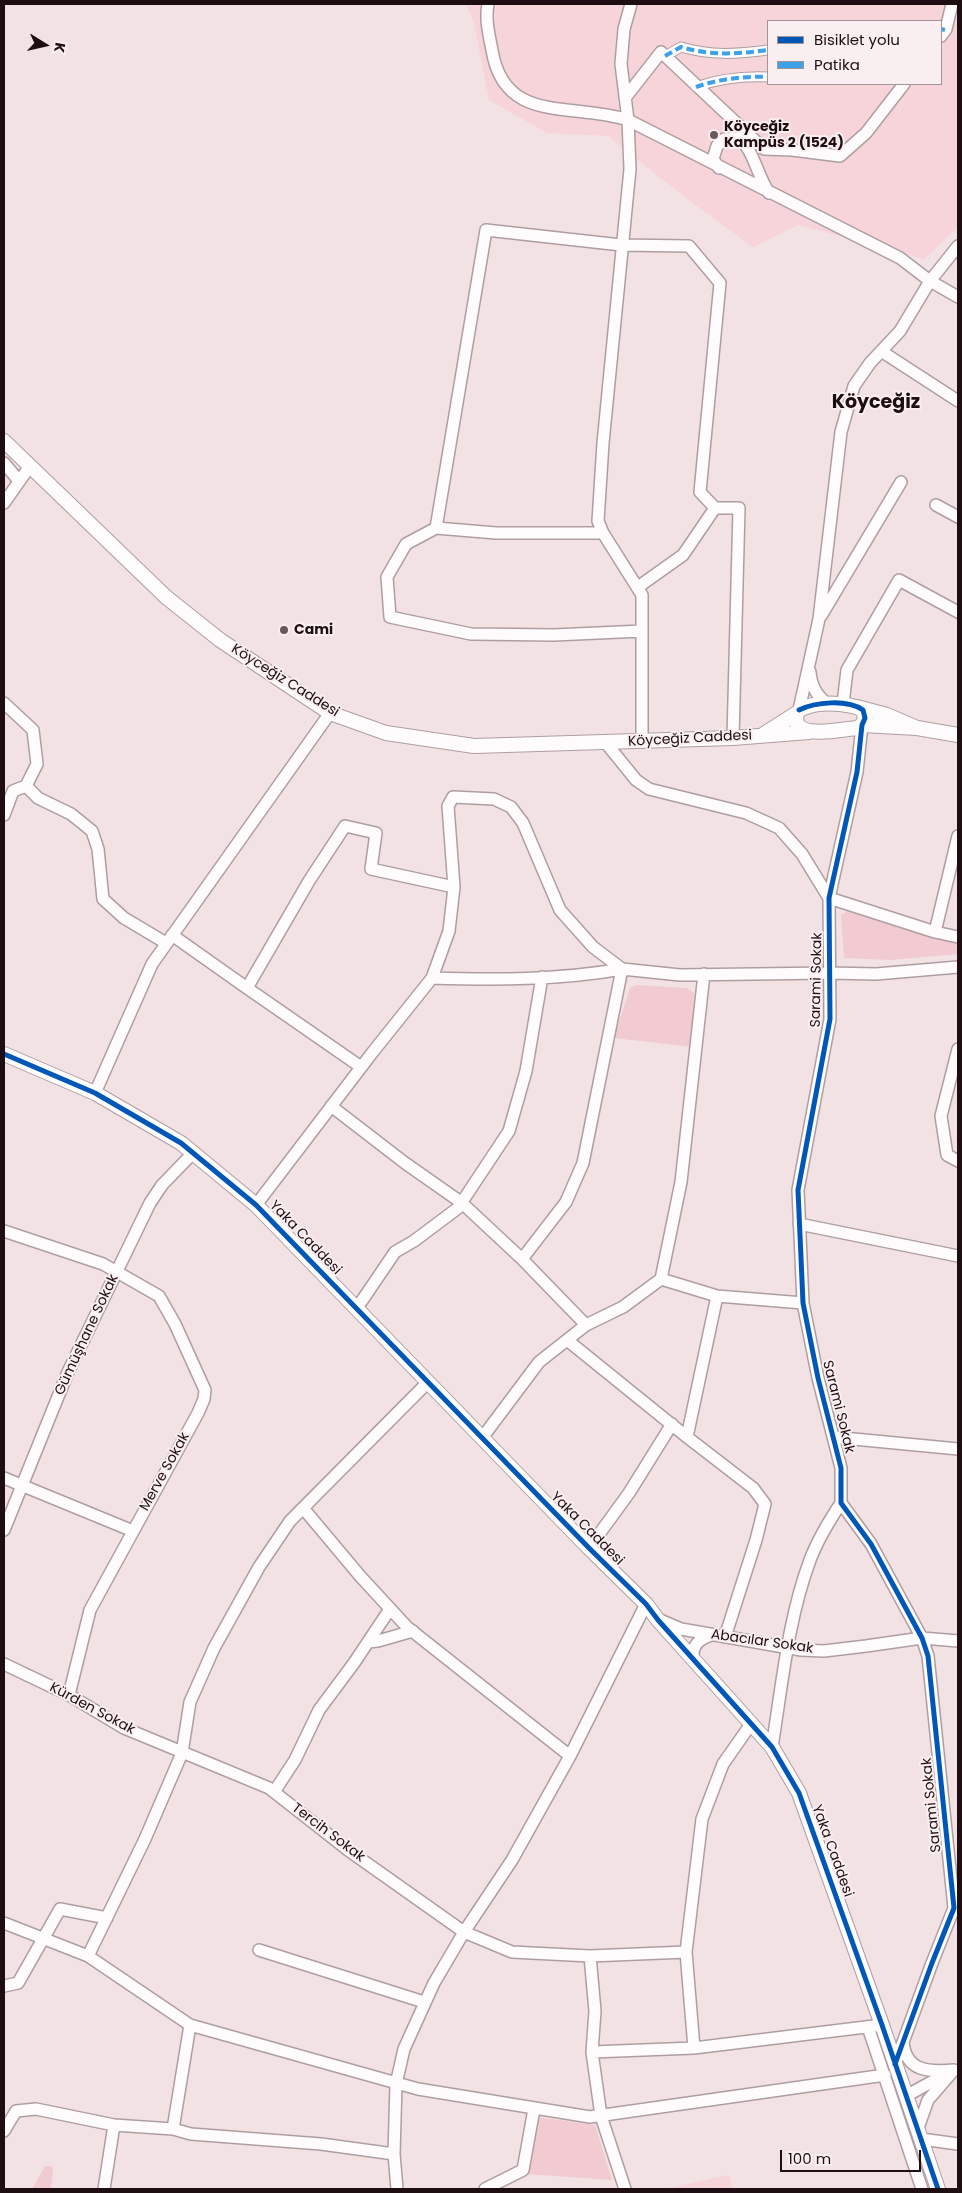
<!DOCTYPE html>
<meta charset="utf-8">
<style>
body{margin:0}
#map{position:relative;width:962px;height:2193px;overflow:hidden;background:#f3e2e4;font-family:Poppins,sans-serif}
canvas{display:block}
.frame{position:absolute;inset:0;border:5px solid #1f0e11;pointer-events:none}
.legend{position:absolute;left:767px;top:20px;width:175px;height:65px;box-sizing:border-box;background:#f9eef0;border:1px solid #a29497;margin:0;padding:6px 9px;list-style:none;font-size:15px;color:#1f0e11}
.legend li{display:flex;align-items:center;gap:10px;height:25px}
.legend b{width:25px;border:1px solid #a29497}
.north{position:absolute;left:20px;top:20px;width:50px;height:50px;-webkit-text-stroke:4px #f9eef0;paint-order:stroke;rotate:100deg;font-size:14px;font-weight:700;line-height:20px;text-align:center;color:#1f0e11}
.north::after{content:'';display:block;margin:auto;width:18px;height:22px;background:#1f0e11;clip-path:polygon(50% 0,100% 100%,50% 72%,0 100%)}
.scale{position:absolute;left:780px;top:2150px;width:141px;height:22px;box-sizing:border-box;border:2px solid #1f0e11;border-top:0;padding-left:6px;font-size:15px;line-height:18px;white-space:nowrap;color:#1f0e11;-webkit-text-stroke:4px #f9eef0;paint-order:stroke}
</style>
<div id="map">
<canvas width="962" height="2193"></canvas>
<div class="frame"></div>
<ul class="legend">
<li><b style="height:6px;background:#0057b8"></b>Bisiklet yolu</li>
<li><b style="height:6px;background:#3da1ea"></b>Patika</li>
</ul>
<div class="north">K</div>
<div class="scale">100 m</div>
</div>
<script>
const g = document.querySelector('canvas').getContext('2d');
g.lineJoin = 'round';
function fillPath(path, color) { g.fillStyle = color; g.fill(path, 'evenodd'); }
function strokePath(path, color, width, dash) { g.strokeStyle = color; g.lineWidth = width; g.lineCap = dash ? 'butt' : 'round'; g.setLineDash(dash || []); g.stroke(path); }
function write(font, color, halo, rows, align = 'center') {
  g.font = font + ' Poppins,sans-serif'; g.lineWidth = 4; g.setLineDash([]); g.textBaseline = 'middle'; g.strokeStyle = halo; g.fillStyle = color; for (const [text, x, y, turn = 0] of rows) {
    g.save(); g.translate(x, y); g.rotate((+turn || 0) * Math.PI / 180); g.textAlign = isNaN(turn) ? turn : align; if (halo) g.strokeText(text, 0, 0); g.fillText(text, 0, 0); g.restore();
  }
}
fillPath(new Path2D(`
 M466,4H958V227L924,259L798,225L753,247L687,199L608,136L547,133L489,100L474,23ZM768,21H941V84H768Z
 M729,2175L733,2189H663Z`), '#f7d4d9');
fillPath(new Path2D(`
 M847,911L958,941V954L891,960L844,958L841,915Z
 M636,985L687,988L694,993L692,1047L614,1038L630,988Z
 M537,2117L595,2125L612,2180L525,2174Z
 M45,2166H51L53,2169L51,2189H32Z`), '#f1cbd1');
const pedestrian = new Path2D(`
 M665,56L681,47C711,56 738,54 768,50
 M696,87C718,79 744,76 768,77`);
const minor = new Path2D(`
 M488,4C485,19 489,35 492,50C504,125 572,102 628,120L900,258L930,281L900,331L870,363L854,386L841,432L819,619L799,710
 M631,4L624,29L621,64L628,120L630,169L603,443L598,521L603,533L642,595V742
 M941,36L946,29L952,4
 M625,98L661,52L764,149L792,150L840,156L866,133L904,84
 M719,168L713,159L717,146L724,139L738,138C753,147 758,178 769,193
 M958,246L930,281L958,297
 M881,351L958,401
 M4,463L19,481
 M4,503L30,466
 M936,505L958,517
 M436,528L486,230L621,245L689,246L720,283L700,492L715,508
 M603,533H496L436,528L406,544L387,577L390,617L471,634L554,635L642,631
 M638,587L683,555L715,508H739L733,738
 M821,616L901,482
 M810,672C811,686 816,696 828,704
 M4,703L33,730L37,764L26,786L38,798L71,814L92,831L98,849L103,899L124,918L166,943
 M843,704L847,670L899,580L958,612
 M862,725L857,772L829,898L830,1019L798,1190L803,1303L818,1378L841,1468V1503L871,1544L922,1638L928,1656L954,1908L932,1963L895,2064
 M606,743L636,780L649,789L746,813L779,828L802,854L829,898L935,932L958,836
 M4,815L13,791L26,786
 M935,932L958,937
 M172,935L247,988
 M432,978C495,980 560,980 622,969L583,1163L566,1202L522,1259L586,1325L623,1307L661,1279L681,1182L704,974
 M958,1049L941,1116L947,1155L958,1161
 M361,1067L247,988L309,881L345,826L376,833L371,869L454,887
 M95,1093L152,964L330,713
 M331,1106L405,1163L462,1203L522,1259
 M256,1205L372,1053L432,978L449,931L454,887L448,806L453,797L494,799L511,807L523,823L560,910L593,947L622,969L680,975L829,973L876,974L958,967
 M799,1224L958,1256
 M4,1231L103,1264L159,1296L175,1324L205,1390L204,1399L198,1413L90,1610L69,1695
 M661,1279L717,1296L803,1303
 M357,1308L395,1252L414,1241L458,1208L509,1131L526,1071L542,977
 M567,1340L687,1437L717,1296
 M687,1437L753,1488L765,1504L756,1540L725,1637
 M833,1437L958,1449
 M482,1438L539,1362L586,1325
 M4,1478L133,1531
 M303,1508L360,1576L407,1627L570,1756L646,1604
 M4,1530L68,1372L150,1203L162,1185L194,1152
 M589,1548L629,1493L672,1424
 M660,1620L681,1629L801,1650L824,1651L866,1646L922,1638L958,1641
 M368,1642L378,1641L413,1631
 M693,1658C692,1645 699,1639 711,1635
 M4,1664L69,1695L124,1728L269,1788L348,1850L464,1932L512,1952L590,1956L686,1952L702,1819L723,1764L751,1724
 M772,1747C782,1685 788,1619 810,1560C818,1539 829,1521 841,1503
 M274,1792L295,1760L319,1710L354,1663L390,1609
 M4,1923L88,1956L190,2025L418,2089L590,2117L885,2075
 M259,1950L424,2002
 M686,1952L694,2048
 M88,1956L145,1839L182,1753L190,1702L214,1648L259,1567L290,1521L428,1382
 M590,1956L595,2011L592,2052
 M4,1986L18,1983L60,1909L107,1918
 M868,2027L922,2189
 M903,2042C906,2072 929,2072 954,2070
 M906,2096L944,2075
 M918,2128L928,2100L954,2070
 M173,2129L191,2134L321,2144L394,2154
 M4,2131L16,2111L36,2109L114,2125L173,2129L190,2025
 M921,2139L958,2144
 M104,2189L114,2125
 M397,2189L394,2154L396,2084L404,2049L434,1983L464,1932L512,1860L570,1756
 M485,2189L523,2170L534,2109
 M625,2189L601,2116L592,2052L694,2048L882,2025`);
const tertiary = new Path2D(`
 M4,441L166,597L220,640L330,713L386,733L474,746L733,738L809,732
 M857,707L887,715L917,728L862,725L857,728C842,729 789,742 797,713C806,700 851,702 863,710L865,718L862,725
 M917,728L958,735
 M764,734L797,713
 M4,1054L95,1093L181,1143L256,1205L589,1548L646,1604L658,1620L772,1747L799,1793L882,2025L938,2189`);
strokePath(pedestrian, '#af9ea1', 11);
strokePath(minor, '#af9ea1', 14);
strokePath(tertiary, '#af9ea1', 16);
strokePath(pedestrian, '#fdfbfb', 9);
strokePath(minor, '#fdfbfb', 11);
strokePath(tertiary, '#fdfbfb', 14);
strokePath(new Path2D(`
 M941,29L945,30
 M665,56L681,47C711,56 738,54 768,50
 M696,87C718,79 744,76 768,77`), '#3da1ea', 4, [8, 4]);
strokePath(new Path2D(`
 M799,710C815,702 847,699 863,710L865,718L862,725L857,772L829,898L830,1019L798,1190L803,1303L818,1378L841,1468V1503L871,1544L922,1638L928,1656L954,1908L932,1963L895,2064
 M4,1054L95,1093L181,1143L256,1205L589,1548L646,1604L658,1620L772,1747L799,1793L882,2025L938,2189`), '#0057b8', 5);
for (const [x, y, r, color] of [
 [714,135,5,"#69585b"],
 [284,630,5,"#69585b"]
]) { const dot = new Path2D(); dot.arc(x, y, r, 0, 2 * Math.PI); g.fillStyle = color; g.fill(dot); strokePath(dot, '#f9eef0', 2); }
write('bold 14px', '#1f0e11', '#f9eef0', [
 ["Köyceğiz",724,127],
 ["Kampüs 2 (1524)",724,143],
 ["Cami",294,630]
], 'left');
write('14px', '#1f0e11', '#f9eef0', [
 ["Köyceğiz Caddesi",285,681,32],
 ["Köyceğiz Caddesi",690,739,-3],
 ["Sarami Sokak",817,980,-89],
 ["Yaka Caddesi",305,1238,46],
 ["Gümüşhane Sokak",87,1335,-65],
 ["Sarami Sokak",838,1407,76],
 ["Merve Sokak",165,1472,-61],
 ["Yaka Caddesi",587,1529,45],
 ["Abacılar Sokak",762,1642,8],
 ["Kürden Sokak",92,1709,28],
 ["Sarami Sokak",932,1805,-96],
 ["Tercih Sokak",328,1833,37],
 ["Yaka Caddesi",832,1851,70]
]);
write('bold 19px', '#1f0e11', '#f9eef0', [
 ["Köyceğiz",876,403]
]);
</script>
